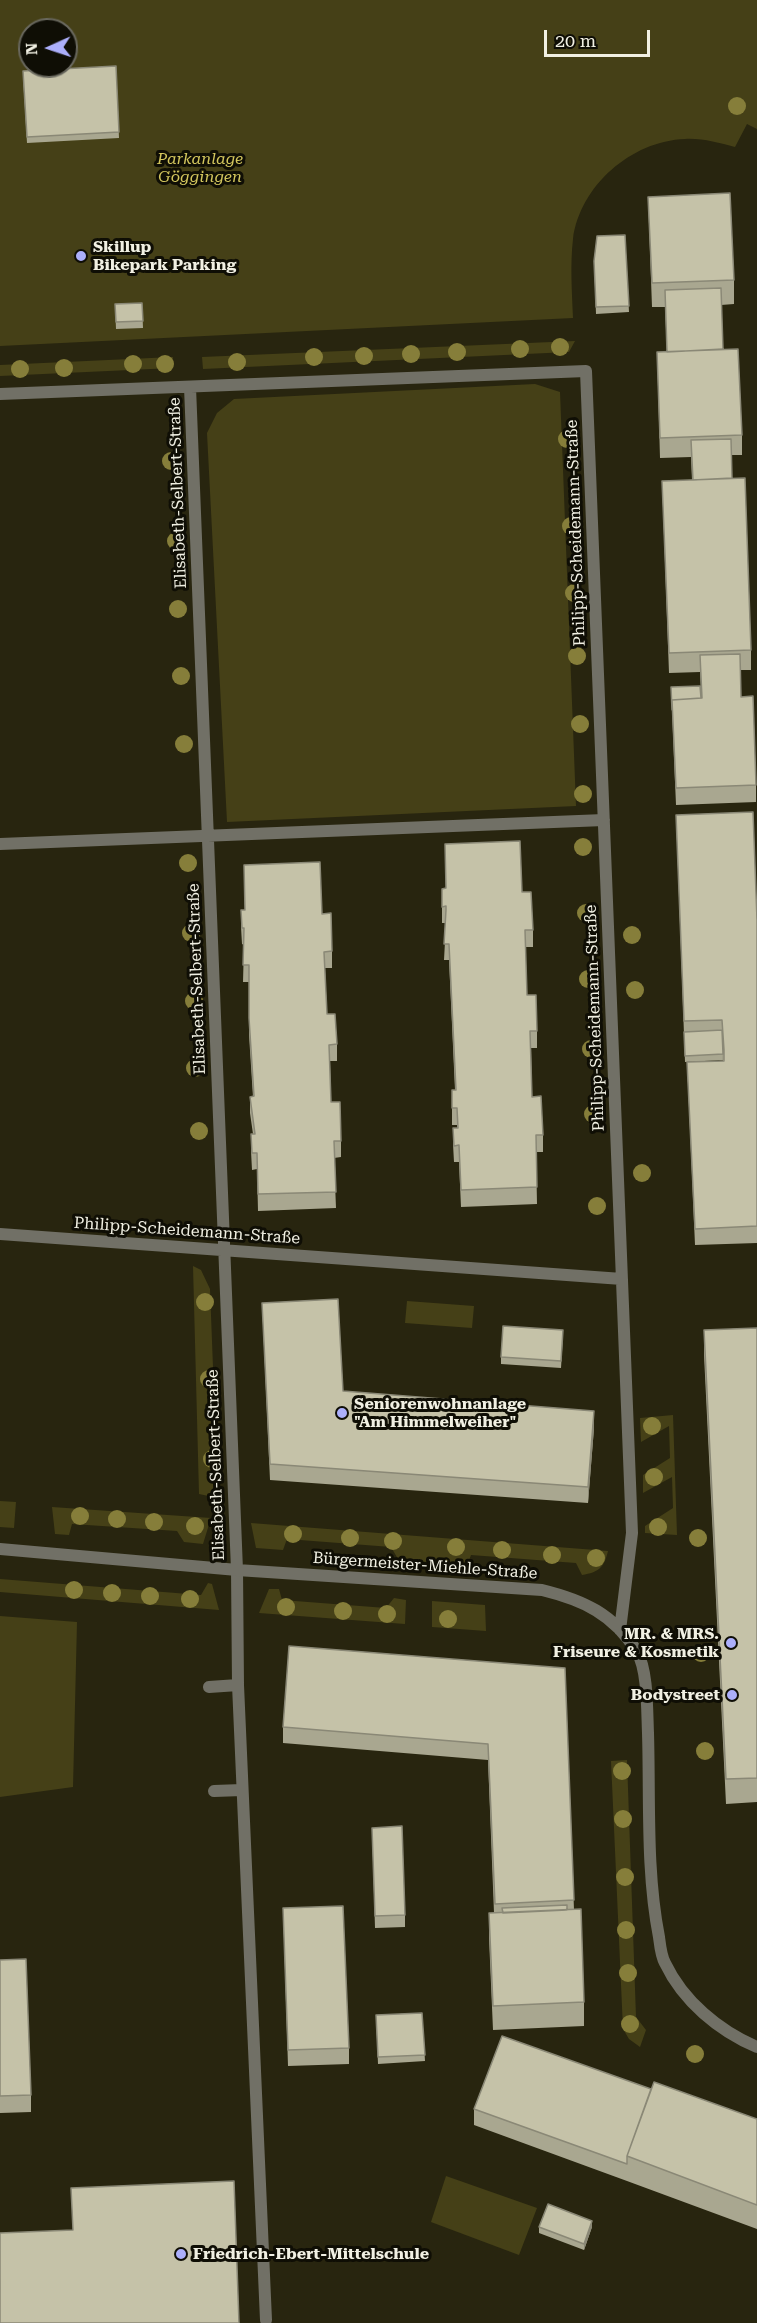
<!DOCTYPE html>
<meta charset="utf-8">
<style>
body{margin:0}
#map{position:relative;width:757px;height:2323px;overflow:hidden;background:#28250f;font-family:"Roboto Serif",serif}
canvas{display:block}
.north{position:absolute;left:18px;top:18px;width:60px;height:60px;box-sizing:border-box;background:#0f0e05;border:2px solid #69685e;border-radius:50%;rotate:267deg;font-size:16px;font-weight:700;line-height:24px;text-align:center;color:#f1f0e3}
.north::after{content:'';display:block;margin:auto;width:21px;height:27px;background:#acaffb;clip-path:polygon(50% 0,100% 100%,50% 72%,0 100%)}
.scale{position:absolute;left:544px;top:30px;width:106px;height:27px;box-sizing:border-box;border:3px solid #f1f0e3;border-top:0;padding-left:8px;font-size:18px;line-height:21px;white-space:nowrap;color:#f1f0e3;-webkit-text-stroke:4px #0f0e05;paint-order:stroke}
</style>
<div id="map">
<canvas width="757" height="2323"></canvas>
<div class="north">N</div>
<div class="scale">20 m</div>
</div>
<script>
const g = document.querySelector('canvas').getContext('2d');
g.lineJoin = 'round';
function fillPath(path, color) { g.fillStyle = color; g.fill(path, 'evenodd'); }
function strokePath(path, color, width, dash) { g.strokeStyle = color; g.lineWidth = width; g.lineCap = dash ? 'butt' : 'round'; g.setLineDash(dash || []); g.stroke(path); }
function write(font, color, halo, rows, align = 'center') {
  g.font = font + ' "Roboto Serif",serif'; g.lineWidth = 6; g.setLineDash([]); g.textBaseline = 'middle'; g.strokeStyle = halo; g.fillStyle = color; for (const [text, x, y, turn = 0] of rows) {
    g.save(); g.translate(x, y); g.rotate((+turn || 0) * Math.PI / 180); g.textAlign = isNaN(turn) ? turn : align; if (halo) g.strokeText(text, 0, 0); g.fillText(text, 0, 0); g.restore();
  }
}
fillPath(new Path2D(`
 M0,0H757V129L747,124L735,147C719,143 702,138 685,139C631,141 580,186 573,239C570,265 572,292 573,318L0,346ZM30,30H66V66H30Z
 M575,341L569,352L203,369L202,357Z
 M173,357V368L0,376V365Z
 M535,384L560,392L576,806L227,822L207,433L217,413L234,399Z
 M193,1266L201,1270L210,1289L218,1498L199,1494Z
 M407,1301L474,1306L472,1328L405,1323Z
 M673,1415L677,1535L645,1533V1526L673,1508L672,1477L643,1493V1475L670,1458L669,1426L641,1442L640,1418Z
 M0,1501L16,1502L14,1528L0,1527Z
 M52,1507L211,1518L203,1544L184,1542L177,1531L72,1524L69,1535L55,1534Z
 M251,1523L608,1551C604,1568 599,1572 582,1575L576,1563L471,1555L467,1566L398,1559L391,1547L287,1539L283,1550L256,1548Z
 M0,1579L201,1595L208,1583L212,1584L219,1610L0,1592Z
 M269,1589H279L282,1600L386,1608L394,1598L406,1600L405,1624L259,1613Z
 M432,1601L485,1605L486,1631L432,1627Z
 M0,1616L77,1622L73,1787L0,1797Z
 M627,1760L636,2017L646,2030L640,2047L629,2039L623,2029L611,1761Z
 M446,2176L537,2208L519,2255L431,2222Z`), '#454017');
strokePath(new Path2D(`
 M237,1570L238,1685L266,2320
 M209,1687L238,1685
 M214,1791L242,1790`), '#717066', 12);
strokePath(new Path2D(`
 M190,387L237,1570
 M0,394L586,371L632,1533L620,1630
 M0,844L604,820
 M0,1234L622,1279
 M0,1549L237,1570L542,1590C583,1600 614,1614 637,1652C648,1670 647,1712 648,1733C650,1800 646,1871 659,1937C660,1945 661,1956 665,1963C683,2001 719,2031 757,2047`), '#717066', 12);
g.fillStyle = '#867e3a';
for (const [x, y] of [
 [737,106],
 [560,347],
 [520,349],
 [457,352],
 [411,354],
 [364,356],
 [314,357],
 [237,362],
 [133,364],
 [165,364],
 [64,368],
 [20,369],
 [567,439],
 [171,461],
 [571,526],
 [176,541],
 [574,593],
 [178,609],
 [577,656],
 [181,676],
 [580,724],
 [184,744],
 [583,794],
 [583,847],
 [188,863],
 [586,913],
 [191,933],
 [632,935],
 [588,979],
 [635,990],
 [194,1001],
 [591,1049],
 [195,1068],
 [593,1114],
 [199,1131],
 [642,1173],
 [597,1206],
 [205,1302],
 [209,1379],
 [652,1426],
 [212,1459],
 [654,1477],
 [80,1516],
 [117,1519],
 [154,1522],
 [195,1526],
 [658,1527],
 [293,1534],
 [350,1538],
 [698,1538],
 [393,1541],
 [456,1547],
 [502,1550],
 [552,1555],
 [596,1558],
 [74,1590],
 [112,1593],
 [150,1596],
 [190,1599],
 [286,1607],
 [343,1611],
 [387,1614],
 [448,1619],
 [701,1653],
 [705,1751],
 [622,1771],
 [623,1819],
 [625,1877],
 [626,1930],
 [628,1973],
 [630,2024],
 [695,2054]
]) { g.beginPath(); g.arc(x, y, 9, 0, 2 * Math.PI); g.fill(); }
fillPath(new Path2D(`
 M116,66L119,138L27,143L23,77Z
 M648,197L734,280V304L721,305L723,349L742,435V455H732V478L751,650V670H740L741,697L756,785V802L676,805L671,687L701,691L700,672L669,673L662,481L692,480L691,457L660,458L657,352H667L665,307H652Z
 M625,235L629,312L596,314L594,261Z
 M142,303L143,328L116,329L115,304Z
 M676,815L757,920V1243L695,1245L687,1062L723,1061L722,1043L723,1060L685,1062Z
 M445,844L522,892L533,930V947H525L527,995L537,1031V1048H531L532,1097L543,1135V1152H536L537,1204L461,1207L459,1162H454L453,1144V1128H457V1125H452V1090H455L449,960H444L446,923H442V889L446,888Z
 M244,865L322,914L332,951V968H325L327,1014L337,1044V1061H330L331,1102L341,1141V1157L334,1158L336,1208L258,1211L257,1169L252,1170L251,1151V1134H253L250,1113V1097H253L249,1035V982H243L244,945L242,944L241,927V910H245Z
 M262,1303L343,1391L594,1428L588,1503L270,1480Z
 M757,1328V1802L726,1804L704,1355V1330Z
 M563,1336L561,1368L501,1364V1357Z
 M565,1668L574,1910L584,2002V2026L493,2030L489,1938V1913H494L488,1760L283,1743V1727Z
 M372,1828L405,1915V1927L375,1928Z
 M283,1908L349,2048V2064L288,2066Z
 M0,1960L31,2095V2112L0,2113Z
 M422,2013L425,2061L378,2064L376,2015Z
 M651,2089L757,2119V2229L627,2181L474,2125V2109Z
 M539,2227H592L584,2250L539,2233Z`), '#a9a790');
fillPath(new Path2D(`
 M594,1411V1428L588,1503V1487Z
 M592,2221V2227L584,2250V2244Z`), '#8a8876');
const building = new Path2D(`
 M116,66L119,132L27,137L23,71Z
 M730,193L734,280L652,283L648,197Z
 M625,235L629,306L596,307L594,261L597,236Z
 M721,288L723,349L667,352L665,290Z
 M142,303L143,321L116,322L115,304Z
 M738,349L742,435L660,438L657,352Z
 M731,439L732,478L693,480L691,440Z
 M745,478L751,650L669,653L662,481Z
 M740,654L741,697L753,696L756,785L676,788L672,700L702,698L700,655Z
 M700,686L701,698L672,700V710L671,687Z
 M753,812L757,920V1226L695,1229L687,1062L724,1061V1050L722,1020L684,1021L676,815Z
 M520,841L522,892H531L533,930H525L527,995H536L537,1031H530L532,1097L541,1096L543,1135H536L537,1187L461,1190L459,1145L454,1146L453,1128H458L457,1108H452V1090H456L449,944H444L446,910V906L442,907V889L446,888L445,844Z
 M320,862L322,914L331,913L332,951L324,952L327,1014H335L337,1044L329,1045L331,1102H340L341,1141H334L336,1192L258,1194L257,1153H252L251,1134H255L250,1097L254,1096L249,1018V965H243L244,928H242L241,910H245L244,865Z
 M722,1030L723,1054L685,1056L684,1032Z
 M338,1299L343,1391L594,1411L588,1487L270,1464L262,1303Z
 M503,1326L563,1330L561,1361L501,1357Z
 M757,1328V1778L726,1779L704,1330Z
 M289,1646L565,1668L574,1900L495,1904L488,1744L283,1727Z
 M402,1826L405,1915L375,1916L372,1828Z
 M567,1905V1910L503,1913L502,1908Z
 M343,1906L349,2048L288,2050L283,1908Z
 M581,1909L584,2002L493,2006L489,1913Z
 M26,1959L31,2095L0,2096V1960Z
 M422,2013L425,2055L378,2057L376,2015Z
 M502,2036L651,2089L627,2156V2164L474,2109Z
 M654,2082L757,2119V2205L627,2156Z
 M234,2181L239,2323H0V2233L73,2230L71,2188Z
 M548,2204L592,2221L584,2244L539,2227Z`);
fillPath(building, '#c5c2a8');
strokePath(building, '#8a8876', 1.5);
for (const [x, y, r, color] of [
 [81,256,6,"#acaffb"],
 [342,1413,6,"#acaffb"],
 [731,1643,6,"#acaffb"],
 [732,1695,6,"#acaffb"],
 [181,2254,6,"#acaffb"]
]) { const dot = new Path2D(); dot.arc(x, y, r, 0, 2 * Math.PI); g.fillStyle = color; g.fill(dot); strokePath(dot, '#0f0e05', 2); }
write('italic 16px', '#d3c65d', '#0f0e05', [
 ["Parkanlage",200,159],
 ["Göggingen",200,177]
]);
write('bold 16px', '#f1f0e3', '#0f0e05', [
 ["Skillup",93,247],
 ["Bikepark Parking",93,265],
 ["Seniorenwohnanlage",354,1404],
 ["\"Am Himmelweiher\"",354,1422],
 ["MR. & MRS.",719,1634,"right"],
 ["Friseure & Kosmetik",719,1652,"right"],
 ["Bodystreet",720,1695,"right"],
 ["Friedrich-Ebert-Mittelschule",193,2254]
], 'left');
write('16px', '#f1f0e3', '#0f0e05', [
 ["Elisabeth-Selbert-Straße",178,493,-92],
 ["Philipp-Scheidemann-Straße",576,533,-92],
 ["Elisabeth-Selbert-Straße",197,979,-92],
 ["Philipp-Scheidemann-Straße",595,1018,-92],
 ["Philipp-Scheidemann-Straße",187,1231,4],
 ["Elisabeth-Selbert-Straße",216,1465,-92],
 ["Bürgermeister-Miehle-Straße",425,1566,4]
]);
</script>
